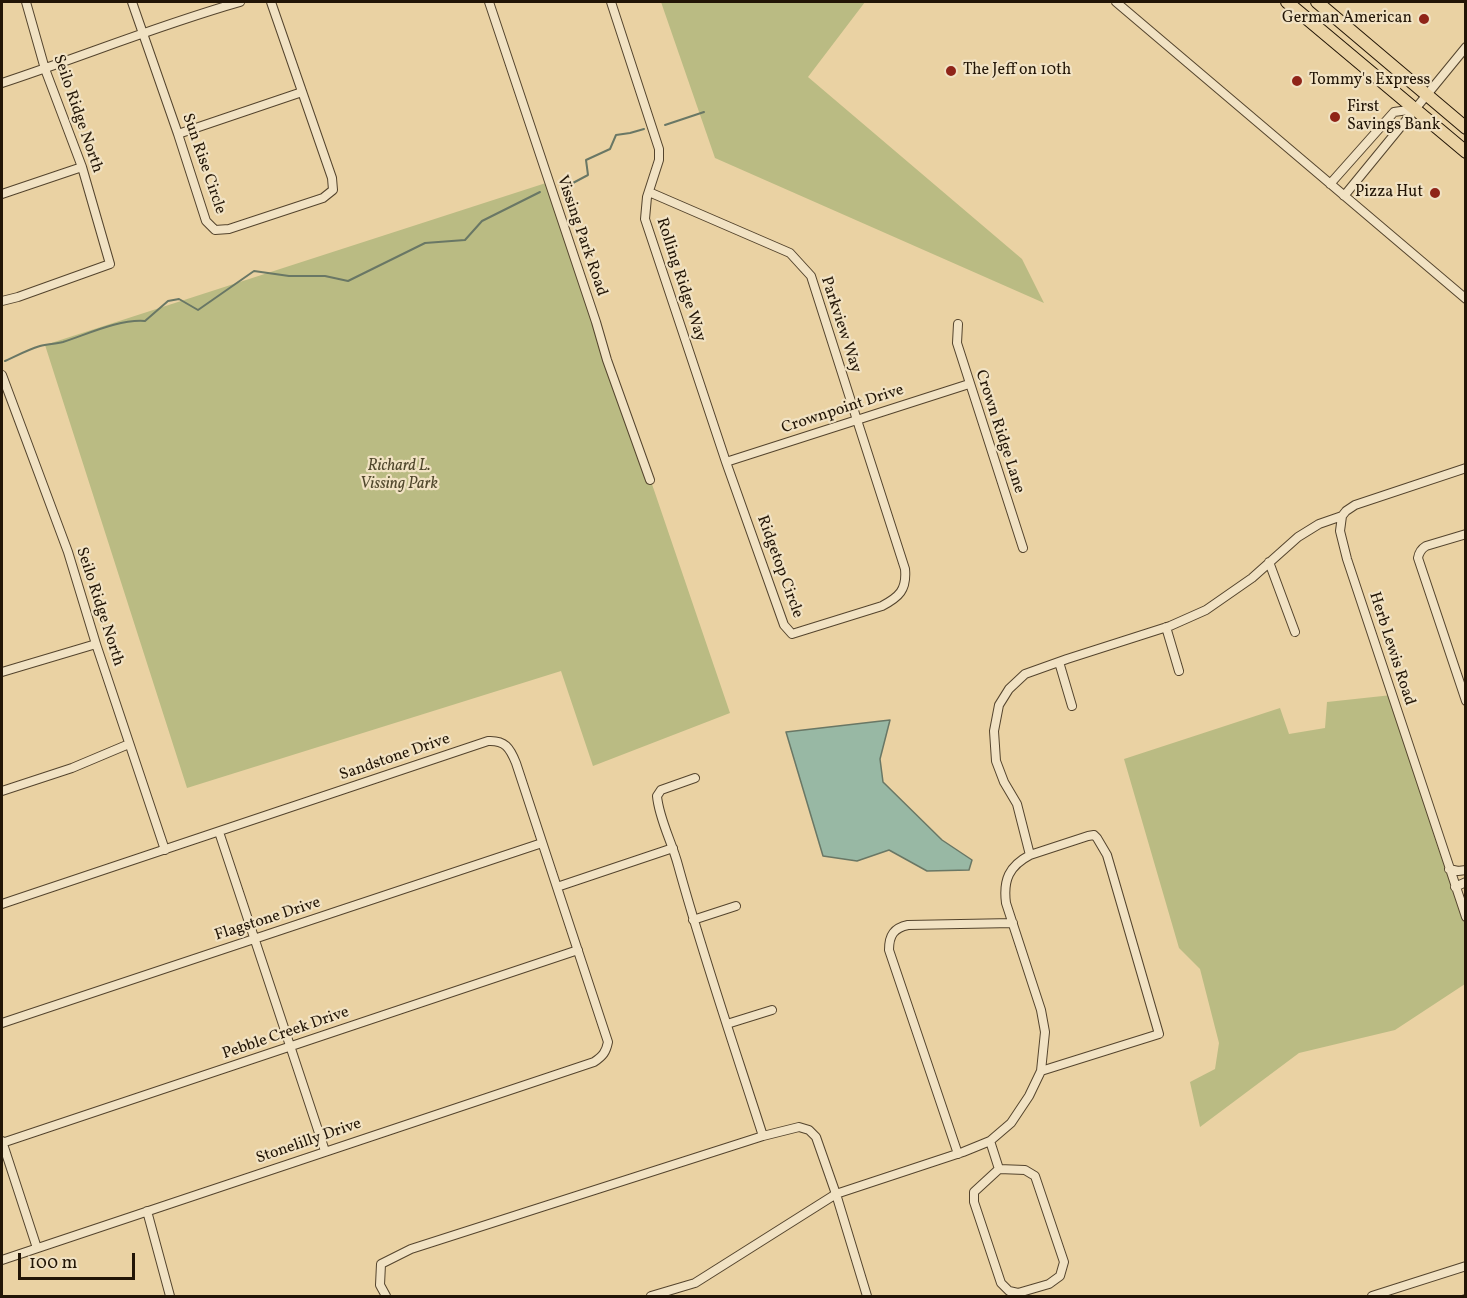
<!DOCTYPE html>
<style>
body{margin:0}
#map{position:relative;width:1467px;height:1298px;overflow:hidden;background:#ead2a3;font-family:Vollkorn,serif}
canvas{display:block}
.frame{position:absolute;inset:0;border:3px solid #221506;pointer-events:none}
.scale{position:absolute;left:18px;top:1253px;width:117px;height:27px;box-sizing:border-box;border:3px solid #221506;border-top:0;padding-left:8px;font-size:18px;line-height:21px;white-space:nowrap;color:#221506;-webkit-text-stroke:4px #f1e2c3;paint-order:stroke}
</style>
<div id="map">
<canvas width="1467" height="1298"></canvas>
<div class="frame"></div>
<div class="scale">100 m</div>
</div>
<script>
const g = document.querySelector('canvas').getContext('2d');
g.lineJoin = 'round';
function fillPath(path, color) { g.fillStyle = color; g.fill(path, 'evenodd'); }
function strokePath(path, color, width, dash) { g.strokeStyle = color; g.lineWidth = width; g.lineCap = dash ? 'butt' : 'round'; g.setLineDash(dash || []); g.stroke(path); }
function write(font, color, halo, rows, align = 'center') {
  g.font = font + ' Vollkorn,serif'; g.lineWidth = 4.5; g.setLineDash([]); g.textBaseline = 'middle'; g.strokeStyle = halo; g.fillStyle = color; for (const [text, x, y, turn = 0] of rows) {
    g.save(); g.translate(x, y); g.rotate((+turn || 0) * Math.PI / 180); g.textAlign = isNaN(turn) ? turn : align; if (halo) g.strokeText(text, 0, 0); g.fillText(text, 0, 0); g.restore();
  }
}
fillPath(new Path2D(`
 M661,2H865L808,77L1022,259L1044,303L715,158Z
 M549,182L730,713L593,766L561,671L187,788L45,345Z
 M1392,695L1465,916V984L1395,1030L1299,1053L1200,1127L1190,1082L1215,1069L1219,1043L1200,969L1179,948L1124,759L1280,708L1289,734L1325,728L1327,702Z`), '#babb83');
const water = new Path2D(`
 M890,720L880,759L883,782L942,840L972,860L969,870L927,871L889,850L857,861L823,856L786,732Z`);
fillPath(water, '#98b8a4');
strokePath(water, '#697765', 1.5);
strokePath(new Path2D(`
 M665,125L704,112
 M571,184L588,175L586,160L610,149L616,135L630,133L644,129
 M5,361C16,356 27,350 40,346C47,344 55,344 63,342C88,334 119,319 145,321L168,301L179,299L198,310L254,271L289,276H325L348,281L425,243L465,240L482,221L540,192`), '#697765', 2);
const street = new Path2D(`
 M132,2L178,134L206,221L215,230L229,229L323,198L333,190L332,178L271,2
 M489,2L596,322L607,360L650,480
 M611,2L659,149V160L647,197L645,219L726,462L784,625L792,634L882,606C899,597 907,590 905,569L857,420L811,276L790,253L649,192
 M1116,2L1466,299
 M2,83C81,57 159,25 240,2
 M178,134L302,92
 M1330,184L1394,112L1415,109
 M2,194L82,167
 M1344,196L1466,47
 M2,301L18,297L110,264L82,167L45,69L26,2
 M958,324L957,343L1023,548
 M2,375L68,552L96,644L165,850
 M726,462L969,384
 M1466,468L1355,505L1346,511L1342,516L1340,531L1347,559L1466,917
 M1466,534L1426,546C1421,549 1419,552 1418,558L1466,701
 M1269,562L1295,632
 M1166,627L1179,671
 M1059,662L1072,706
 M2,672L96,644
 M2,791L72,768L129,744
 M219,832L325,1151
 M1449,869L1458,871L1466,870
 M557,887L673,848
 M1455,887L1466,882
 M2,904L488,741C505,740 510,748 516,763L608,1042C606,1052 603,1056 594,1062L2,1260
 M693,920L736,906
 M2,1023L542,843
 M727,1024L772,1010
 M1041,1071L1159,1034L1107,855L1097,838L1094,835L1088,836L1030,855L1017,804L1004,782L996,761L994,731L999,705L1009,689L1025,674L1067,659L1170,626L1206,610L1252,578L1298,537L1319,524L1342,516
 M763,1136L799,1127L809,1130L816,1137L836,1194L963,1152L990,1141L1011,1123L1029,1096L1041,1071L1045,1032L1041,1010L1006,903C1003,880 1009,866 1030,855
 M2,1141L37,1248
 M990,1141L999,1169L1025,1170L1035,1176L1064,1262L1060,1276L1049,1284L1018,1293L1009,1291L1001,1283L974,1202V1192L999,1169
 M2,1143L578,950
 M958,1154L889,950C889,935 894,928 908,925L1013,923
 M147,1211L170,1296
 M386,1296L380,1285L381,1264L411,1249L763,1136C734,1046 703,956 678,865C672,842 659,819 657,796L661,790L695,778
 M651,1296L695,1283L836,1194L867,1296
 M1372,1296L1466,1266`);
const primary = new Path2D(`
 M1287,2L1466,152
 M1317,2L1466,128`);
strokePath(street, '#54442d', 10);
strokePath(primary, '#221506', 14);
strokePath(street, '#f1e2c3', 8);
strokePath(primary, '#ead2a3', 12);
strokePath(new Path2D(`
 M1462,1296L1466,1295`), '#221506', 2, [10, 10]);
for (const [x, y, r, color] of [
 [1424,19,6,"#8f2418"],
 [951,71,6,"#8f2418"],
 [1297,81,6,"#8f2418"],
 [1335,117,6,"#8f2418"],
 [1435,193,6,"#8f2418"]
]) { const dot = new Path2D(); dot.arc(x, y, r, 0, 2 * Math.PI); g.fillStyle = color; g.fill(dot); strokePath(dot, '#f1e2c3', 2); }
write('16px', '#221506', '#f1e2c3', [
 ["German American",1412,19,"right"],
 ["The Jeff on 10th",963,71],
 ["Tommy's Express",1309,81],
 ["First",1347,108],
 ["Savings Bank",1347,126],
 ["Pizza Hut",1423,193,"right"]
], 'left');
write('16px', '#221506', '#f1e2c3', [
 ["Seilo Ridge North",77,114,71],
 ["Sun Rise Circle",203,164,71],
 ["Vissing Park Road",581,236,71],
 ["Rolling Ridge Way",680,280,72],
 ["Parkview Way",840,325,72],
 ["Crownpoint Drive",843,410,-18],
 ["Crown Ridge Lane",999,432,72],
 ["Ridgetop Circle",779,567,70],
 ["Seilo Ridge North",99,607,72],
 ["Herb Lewis Road",1391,649,72],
 ["Sandstone Drive",395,758,-19],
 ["Flagstone Drive",268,920,-18],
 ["Pebble Creek Drive",286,1034,-19],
 ["Stonelilly Drive",309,1142,-19]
]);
write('italic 16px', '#50472c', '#f1e2c3', [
 ["Richard L.",399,467],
 ["Vissing Park",399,485]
]);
</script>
